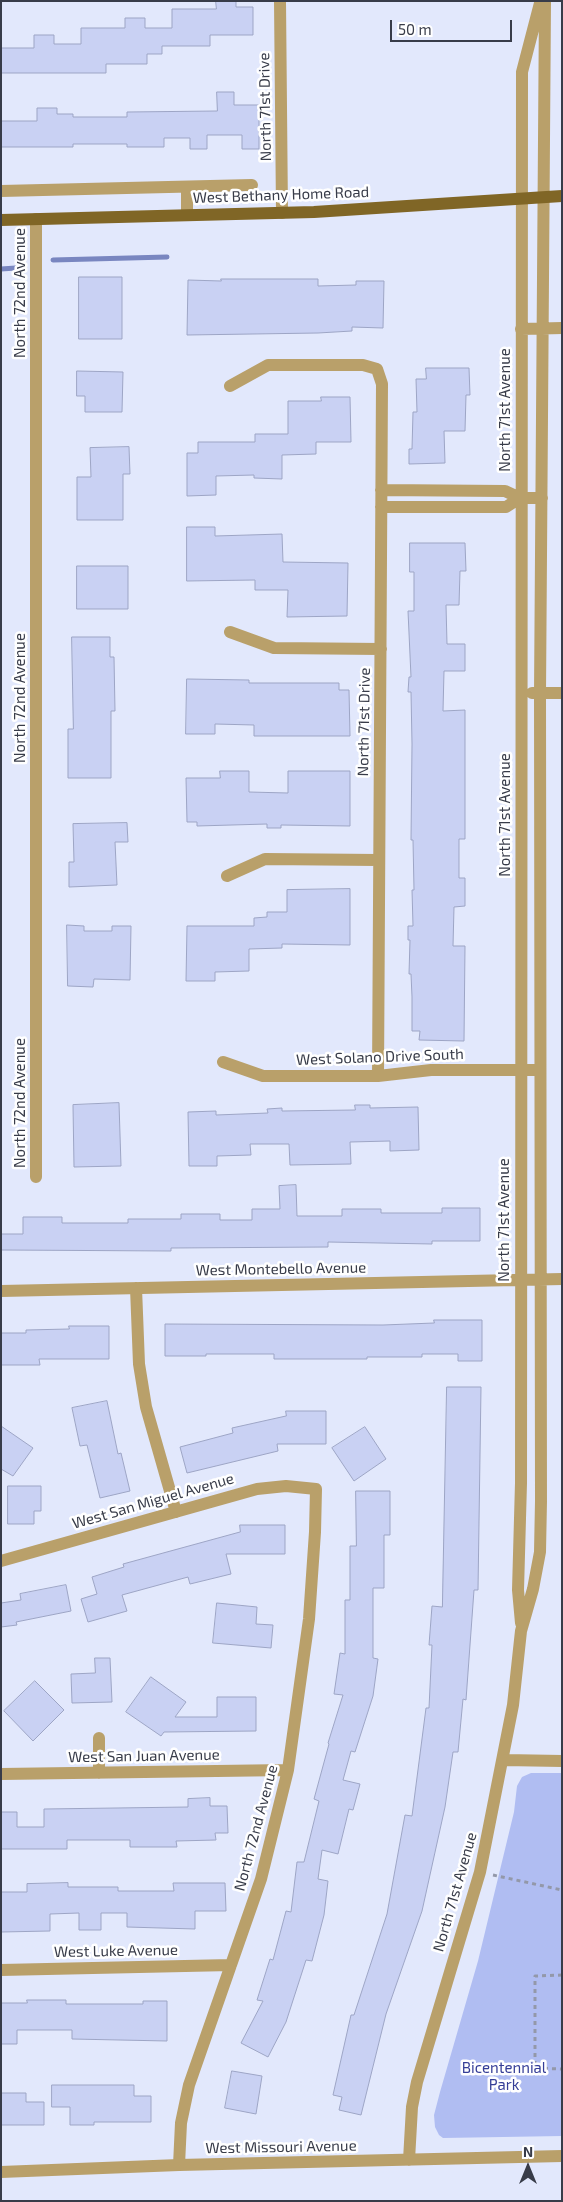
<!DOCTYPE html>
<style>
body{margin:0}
#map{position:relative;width:563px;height:2202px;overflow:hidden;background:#e2e8fc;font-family:"Exo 2",sans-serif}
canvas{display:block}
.frame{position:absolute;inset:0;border:2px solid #383c49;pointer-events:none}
.north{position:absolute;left:503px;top:2142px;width:50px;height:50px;-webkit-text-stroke:4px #fff;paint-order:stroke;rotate:0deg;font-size:14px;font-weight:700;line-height:20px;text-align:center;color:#383c49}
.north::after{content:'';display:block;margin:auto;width:18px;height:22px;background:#383c49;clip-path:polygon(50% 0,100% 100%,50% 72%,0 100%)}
.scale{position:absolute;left:390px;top:20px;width:122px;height:22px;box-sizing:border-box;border:2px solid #383c49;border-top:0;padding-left:6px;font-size:15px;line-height:18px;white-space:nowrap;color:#383c49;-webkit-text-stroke:4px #fff;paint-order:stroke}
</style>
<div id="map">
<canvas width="563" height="2202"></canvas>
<div class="frame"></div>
<div class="north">N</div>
<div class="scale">50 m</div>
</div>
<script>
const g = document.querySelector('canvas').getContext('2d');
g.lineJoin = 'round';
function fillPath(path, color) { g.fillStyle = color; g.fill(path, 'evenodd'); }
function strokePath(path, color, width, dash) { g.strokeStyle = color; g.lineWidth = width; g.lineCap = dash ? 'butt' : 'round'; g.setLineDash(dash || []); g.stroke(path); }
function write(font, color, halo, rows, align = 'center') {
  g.font = font + ' "Exo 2",sans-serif'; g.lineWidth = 5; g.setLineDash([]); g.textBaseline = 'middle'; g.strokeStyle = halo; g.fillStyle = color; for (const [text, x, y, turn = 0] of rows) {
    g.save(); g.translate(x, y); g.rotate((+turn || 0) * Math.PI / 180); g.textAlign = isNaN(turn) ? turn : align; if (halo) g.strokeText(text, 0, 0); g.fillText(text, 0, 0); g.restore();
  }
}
fillPath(new Path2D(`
 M531,1773H562V2136L443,2138L439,2135L435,2127L434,2115L440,2092L478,1961L514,1812L517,1786L522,1777Z`), '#b0bdf2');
strokePath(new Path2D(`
 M53,260L167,257
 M1,269L16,268`), '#7986c0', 5);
const building = new Path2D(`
 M216,1H236V7H253V35H210V46H162V54H147V64H106V73H1V48H34V35H54V44H81V28H125V18H145V28H172V9H216Z
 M217,92H234V105H259V149H242V135H207V149H190V138H164V147H127V144H73V147H1V121H37V108H57V114H73V117H127V112L217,111Z
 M79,277H122V339H79Z
 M221,279H318V286L356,285V281H384L383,328L352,327V331L318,333L187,335L188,280L221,281Z
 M426,368H469L470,395H466L465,431H444L445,463L409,464V449H412L413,412H417L416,379H426Z
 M77,371L123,372L122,412H85V396H77Z
 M321,397H350L351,442H316V454L282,455V479L254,478V475L216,476V495L187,496V453H198V442H255V434H288V401H321Z
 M129,447L130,474H123V520H77V477H91L90,448Z
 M187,527H215V536L282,534L283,562L348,563L347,616L287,617L288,590H255V580L187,581Z
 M410,543H465L466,571H460L459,605H446L447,644H465V671H444L443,711L465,710V839H459V878H465V906L454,907L453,946H465L464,1041L419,1040L420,1031H412V997L411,974H409L410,940H408V926H413L412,890H414L413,840H411L412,744L411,692H408L409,677H411L408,611H414V572H410Z
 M77,566H128V609H77Z
 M72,637H110V657H114L115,711H111V778H68V729H73Z
 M187,679L249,680V683H339V690H349L350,736H254V725L215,724V734H186Z
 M220,771H249V792L288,793V771H350V826L281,825V828H267V824L197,826V822H187L186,778H220Z
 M127,823L128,842H115L117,885L69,887V862H74L73,824Z
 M350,889V945L282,944V948L249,949V971L215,972V981H186L187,926H254V918L267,917V912H287V890Z
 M67,925L84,926V931H112V926H131L130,980L94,979L93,987L68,986Z
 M119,1103L121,1166L74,1167L73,1105Z
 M355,1105H370V1108L418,1107L419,1150L390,1151V1141L350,1142L351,1164L290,1165L289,1144H250L251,1155L217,1156V1166H189L188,1112L216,1111V1115L268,1113L267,1109L282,1108V1111L355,1110Z
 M296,1185L297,1216H342V1209H381V1213H442V1208H480V1241H432V1244L328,1242V1247L171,1248V1251L1,1250V1234H23V1217H62V1223H128V1219H181V1214H220V1220H252V1209H280L279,1186Z
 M434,1320H482V1361H458V1354H422V1357H367V1359H274V1354H206V1356H165V1324L383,1325L434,1323Z
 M69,1326H109V1359H39L40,1365H1V1333H26V1330L69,1329Z
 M447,1387H481L478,1590H474L466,1700L463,1699L458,1752H453L445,1807L422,1911L386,2014L361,2115L339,2110L342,2097L333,2095L351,2015H354L387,1914L405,1815L412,1816L426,1708H429L432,1645H429L432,1606L442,1607Z
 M107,1401L118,1454L121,1453L130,1491L100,1498L87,1445L80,1446L72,1408Z
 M286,1411H326V1444H277L278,1451L187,1473L180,1447L233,1433L232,1428L286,1416Z
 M1,1426L33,1448L13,1476L1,1469Z
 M365,1427L386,1459L354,1481L332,1448Z
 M8,1486H41V1511H34V1524H8Z
 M356,1491H390V1535H384V1588H373V1658L378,1659L373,1696L355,1752L351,1751L343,1780L360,1784L353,1810L349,1809L338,1854L322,1850L318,1879L328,1881L324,1915L312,1961L306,1960L286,2022L268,2057L241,2043L263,2001L257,2000L270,1959L273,1960L286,1911L291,1912L297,1862H304L319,1801L314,1799L329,1744L328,1743L343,1695L334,1694L340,1653L345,1654V1600H350V1546H356Z
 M240,1525H285V1554H226L231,1574L190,1584L188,1577L122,1595L127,1611L88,1622L81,1599L97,1594L92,1577L124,1567L123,1564L240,1532Z
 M66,1585L71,1611L16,1622L17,1625L1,1627V1603L21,1600L20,1594Z
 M217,1603L257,1607L256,1624L273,1625L271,1648L213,1643Z
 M95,1658H110L112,1702L72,1703L71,1674L95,1673Z
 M151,1677L186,1702L175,1717H217V1697H256V1731L164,1732L161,1736L126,1712Z
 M35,1681L64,1710L33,1741L4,1711Z
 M210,1798V1806H227L228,1833H215L216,1840L176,1841L177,1847H130V1840H67V1849H1V1812H17V1827H44V1809L188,1807V1799Z
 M68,1883V1887H118V1891H174L173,1883H225L226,1911H195V1929L127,1927V1913H101V1930H79V1913L50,1914V1931L1,1932V1892H27V1884Z
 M27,2000H66V2004H143V2001H167V2041L72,2039V2030H17V2044H1V2003H27Z
 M232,2071L262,2076L256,2114L225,2108Z
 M52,2085H134V2096H151V2122H94V2125H70V2107H52Z
 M1,2093H26V2102H44V2125H1Z`);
fillPath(building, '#c9d1f3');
strokePath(building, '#9da5c5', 1);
strokePath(new Path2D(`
 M493,1875L562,1890
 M562,1975L535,1976V2068L562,2069`), '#9398a9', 3, [4, 4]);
strokePath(new Path2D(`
 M280,1L282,213
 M187,187V215
 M1,191L252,185
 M521,329L562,328
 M230,386L268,365H363L377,369L382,384L378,1076
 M381,490L505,491L520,498H542
 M381,507H506L520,498
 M230,632L274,648L381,649
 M532,693H562
 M227,876L265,859L378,860
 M223,1062L263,1076H378L431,1070H540
 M36,1177V219
 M136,1288L139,1364L146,1407L176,1512
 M1,1291L562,1279
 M1,1561L257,1489L286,1486L316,1489L315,1532L309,1619L288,1770L261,1879L189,2085L181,2123L179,2165
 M521,1623L518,1590L521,1483L522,72L540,3
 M99,1738V1773
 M504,1760L562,1761
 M1,1774L288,1770
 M1,1970L231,1965
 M409,2160L412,2107L417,2082L480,1872L513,1705L521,1631L533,1589L540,1552L541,1501L540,693L545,1
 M1,2172L179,2165L562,2156`), '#b9a06a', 12);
strokePath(new Path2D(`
 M1,220L314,212L562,196`), '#806626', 12);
write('15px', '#383c49', '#fff', [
 ["North 71st Drive",265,107,-91],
 ["West Bethany Home Road",281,195,-2],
 ["North 72nd Avenue",20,293,-90],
 ["North 71st Avenue",505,410,-90],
 ["North 72nd Avenue",20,698,-90],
 ["North 71st Drive",364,722,-89],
 ["North 71st Avenue",505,815,-90],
 ["West Solano Drive South",380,1057,-2],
 ["North 72nd Avenue",20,1103,-90],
 ["North 71st Avenue",504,1220,-90],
 ["West Montebello Avenue",281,1269,-1],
 ["West San Miguel Avenue",153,1501,-16],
 ["West San Juan Avenue",144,1756,-1],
 ["North 72nd Avenue",256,1828,-75],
 ["North 71st Avenue",455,1892,-74],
 ["West Luke Avenue",116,1951,-1],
 ["West Missouri Avenue",281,2147,-1]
]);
write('15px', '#353e97', '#fff', [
 ["Bicentennial",504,2068],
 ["Park",504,2085]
]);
</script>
